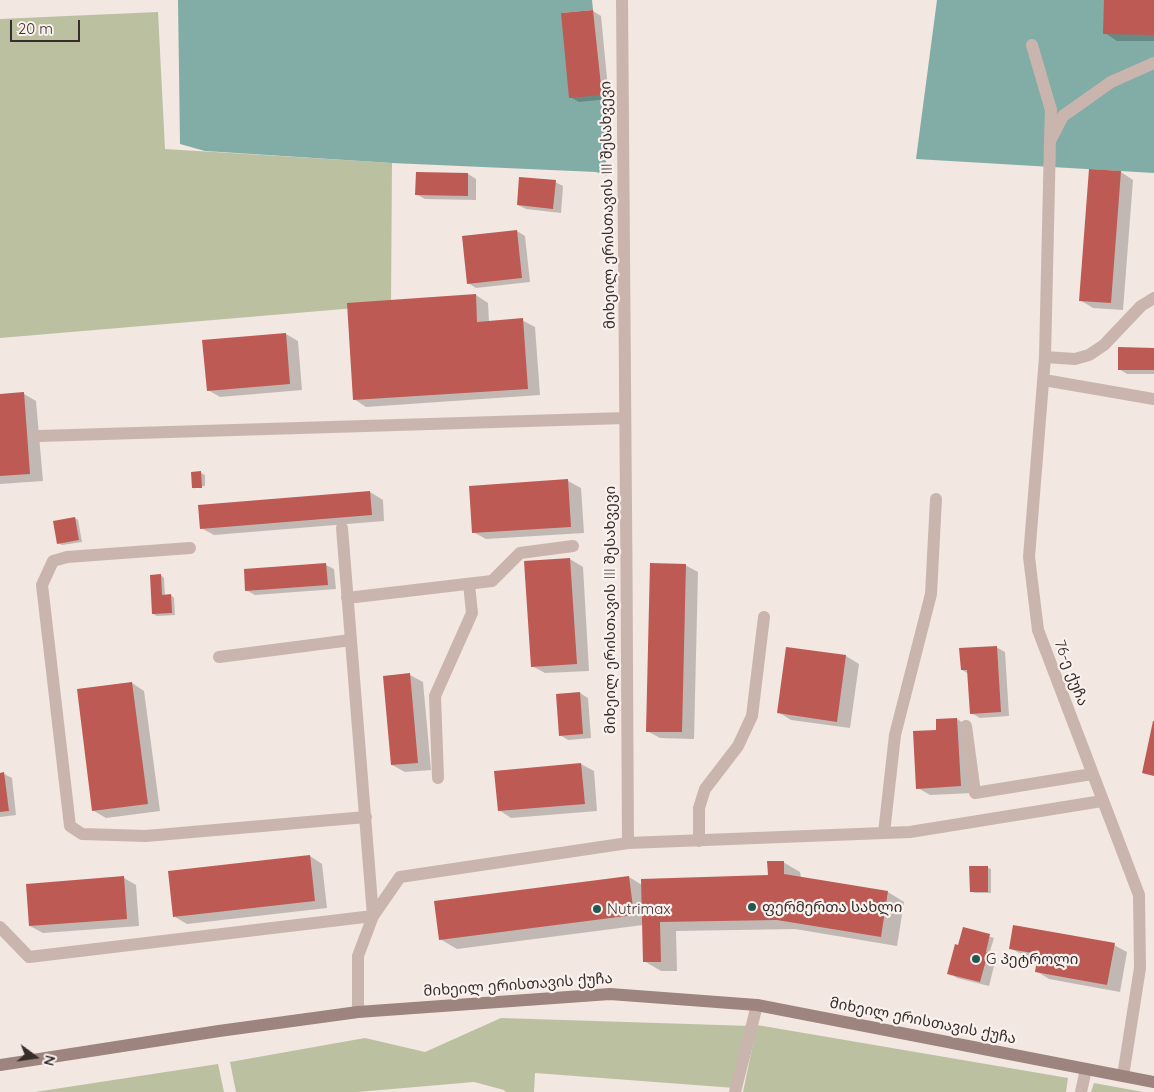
<!DOCTYPE html>
<meta charset="utf-8">
<style>
body{margin:0}
#map{position:relative;width:1154px;height:1092px;overflow:hidden;background:#f2e7e1;font-family:Quicksand,sans-serif}
canvas{display:block}
.north{position:absolute;left:10px;top:1032px;width:50px;height:50px;-webkit-text-stroke:4px #f9f1ed;paint-order:stroke;rotate:104deg;font-size:14px;font-weight:700;line-height:20px;text-align:center;color:#382d2b}
.north::after{content:'';display:block;margin:auto;width:18px;height:22px;background:#382d2b;clip-path:polygon(50% 0,100% 100%,50% 72%,0 100%)}
.scale{position:absolute;left:10px;top:20px;width:70px;height:22px;box-sizing:border-box;border:2px solid #382d2b;border-top:0;padding-left:6px;font-size:15px;line-height:18px;white-space:nowrap;color:#382d2b;-webkit-text-stroke:4px #f9f1ed;paint-order:stroke}
</style>
<div id="map">
<canvas width="1154" height="1092"></canvas>
<div class="north">N</div>
<div class="scale">20 m</div>
</div>
<script>
const g = document.querySelector('canvas').getContext('2d');
g.lineJoin = 'round';
function fillPath(path, color) { g.fillStyle = color; g.fill(path, 'evenodd'); }
function strokePath(path, color, width, dash) { g.strokeStyle = color; g.lineWidth = width; g.lineCap = dash ? 'butt' : 'round'; g.setLineDash(dash || []); g.stroke(path); }
function write(font, color, halo, rows, align = 'center') {
  g.font = font + ' Quicksand,"Noto Sans Georgian",sans-serif'; g.lineWidth = 4.5; g.setLineDash([]); g.textBaseline = 'middle'; g.strokeStyle = halo; g.fillStyle = color; for (const [text, x, y, turn = 0] of rows) {
    g.save(); g.translate(x, y); g.rotate((+turn || 0) * Math.PI / 180); g.textAlign = isNaN(turn) ? turn : align; if (halo) g.strokeText(text, 0, 0); g.fillText(text, 0, 0); g.restore();
  }
}
fillPath(new Path2D(`
 M158,12L165,149L392,163L391,305L0,338V19Z
 M501,1018L751,1026L735,1088L535,1073L534,1092H506L504,1090L474,1082L357,1092H236L230,1062L365,1038L425,1052Z
 M757,1025L1068,1078L1066,1092H743Z
 M218,1064L224,1092H35Z
 M1094,1083L1143,1092H1091Z`), '#bbc0a1');
fillPath(new Path2D(`
 M178,0H592L593,10L562,13L602,95L607,176L596,172L392,163L205,151L180,144Z
 M937,0H1154V173L916,159Z`), '#82ada7');
fillPath(new Path2D(`
 M1105,0H1154V41H1117L1105,33Z
 M593,11L601,16L609,99L579,102L570,97Z
 M1121,172L1133,180L1123,310L1093,308L1080,300Z
 M468,174L476,179V200L425,199L416,194Z
 M555,182L563,186L561,213L526,209L518,205Z
 M517,231L525,236L530,282L476,288L468,283Z
 M476,295L488,303L489,322L522,320L535,327L540,395L366,407L354,399Z
 M286,334L298,341L302,390L220,397L208,390Z
 M1154,349V374H1127L1119,369Z
 M24,394L36,401L43,481L0,484V395Z
 M201,473L205,475V486L195,487V489L193,487Z
 M568,481L581,488L584,533L486,539L473,532Z
 M370,492L383,500L384,521L214,535L201,528Z
 M75,518L78,520L82,542L62,545L58,543Z
 M570,559L583,567L589,671L545,673L532,666L526,562Z
 M326,565L334,569L336,589L255,595L246,590Z
 M685,565L698,572L694,739L660,738L647,731Z
 M161,575L164,578L165,596L171,595L174,598L175,615L157,616L153,614Z
 M996,647L1005,652L1009,716L980,718L971,713L969,674L962,670Z
 M787,648L846,656L859,664L850,728L791,720L778,712Z
 M410,675L423,682L431,770L405,772L392,765Z
 M132,683L144,691L160,811L106,818L94,811Z
 M580,693L588,698L591,738L568,740L560,735Z
 M957,719L970,727L973,793L930,795L918,788L938,731L937,720Z
 M581,764L594,771L597,811L511,818L499,810Z
 M0,774H4L12,778L16,815L0,817Z
 M310,856L322,864L327,908L187,924L175,917Z
 M783,862L800,872L801,878L888,892L904,902L897,946L795,929L676,931L677,971H661L644,961L643,925L457,949L440,939L629,877L642,885L769,876Z
 M987,867L991,869V893H975L971,891Z
 M124,878L136,885L139,926L43,933L30,926Z
 M964,929L994,938L989,954L996,958L989,986L957,978L949,973L964,948Z
 M1114,945L1127,952L1120,992L1049,979L1036,971L1039,958L1023,955L1010,948Z`), '#0003');
fillPath(new Path2D(`
 M1104,0H1154V35L1103,34Z
 M593,10L602,95L569,98L561,13Z
 M1089,169L1121,171L1111,303L1079,301Z
 M416,172L468,173V196L415,195Z
 M519,177L556,180L553,209L517,205Z
 M517,230L522,278L467,284L462,236Z
 M476,294L477,322L523,318L528,389L353,400L347,303Z
 M286,333L290,384L207,391L202,340Z
 M1118,347L1154,348V370H1118Z
 M24,392L30,474L0,476V394Z
 M201,471L202,488H192L191,472Z
 M568,479L571,527L472,533L469,486Z
 M370,491L372,515L200,529L198,505Z
 M75,517L79,540L57,544L53,521Z
 M570,558L577,664L531,667L524,561Z
 M326,563L328,585L245,591L244,569Z
 M650,563L686,564L682,732H646Z
 M161,574L162,595L171,594L172,613L152,614L150,575Z
 M997,646L1001,712L970,714L967,670H961L959,648Z
 M786,647L846,655L837,722L777,713Z
 M410,673L418,763L391,765L383,676Z
 M132,682L148,804L92,811L77,689Z
 M580,692L583,734L559,736L556,694Z
 M957,718L961,786L916,789L913,731L936,730V719Z
 M1153,721H1154V776L1142,773Z
 M581,763L585,804L498,811L494,771Z
 M4,772L9,811L0,812V773Z
 M310,855L315,901L173,917L168,871Z
 M767,861H784V874L888,891L881,937L777,920L660,922L661,962H643L641,879L768,875Z
 M969,866H988V892H970Z
 M124,876L127,919L29,926L26,884Z
 M629,876L634,915L439,940L434,901Z
 M1013,925L1115,943L1107,985L1035,972L1038,954L1009,949Z
 M963,927L990,934L986,952L988,953L980,982L947,974L955,944L958,945Z`), '#bd5a53');
strokePath(new Path2D(`
 M1032,45L1051,110L1050,139
 M1045,357L1075,359L1089,355L1104,345L1141,306L1154,298
 M1044,380L1154,399
 M39,436L625,418
 M190,548L67,557L53,561L42,585L70,826L82,834L146,836L366,817
 M347,598L492,581L520,553L573,546
 M219,657L351,640
 M966,726L975,793L1092,774
 M438,778L435,696L472,613L469,584
 M884,833L895,735L931,594L936,499
 M699,841V808L705,789L738,746L752,716L764,617
 M628,843L910,832L1102,801
 M0,927L29,957L373,916L342,528
 M1123,1076L1140,968L1139,895L1038,630L1029,557L1045,357L1050,141L1063,116L1111,82L1154,63`), '#c9b5ad', 12);
strokePath(new Path2D(`
 M358,1012V956L373,916L400,877L628,843C626,562 626,281 622,0
 M735,1092L757,1005
 M1081,1092L1086,1069`), '#c9b5ad', 12);
strokePath(new Path2D(`
 M0,1065L219,1031L358,1012L610,994L757,1005L1154,1082`), '#9d847e', 12);
for (const [x, y, r, color] of [
 [752,907,5,"#235751"],
 [597,909,5,"#235751"],
 [976,959,5,"#235751"]
]) { const dot = new Path2D(); dot.arc(x, y, r, 0, 2 * Math.PI); g.fillStyle = color; g.fill(dot); strokePath(dot, '#f9f1ed', 2); }
write('15px', '#382d2b', '#f9f1ed', [
 ["მიხეილ ერისთავის III შესახვევი",608,205,-91],
 ["მიხეილ ერისთავის III შესახვევი",610,610,-90],
 ["76-ე ქუჩა",1071,673,69],
 ["მიხეილ ერისთავის ქუჩა",518,985,-4],
 ["მიხეილ ერისთავის ქუჩა",923,1021,11]
]);
write('15px', '#382d2b', '#f9f1ed', [
 ["ფერმერთა სახლი",762,907],
 ["Nutrimax",607,909],
 ["G პეტროლი",986,959]
], 'left');
</script>
